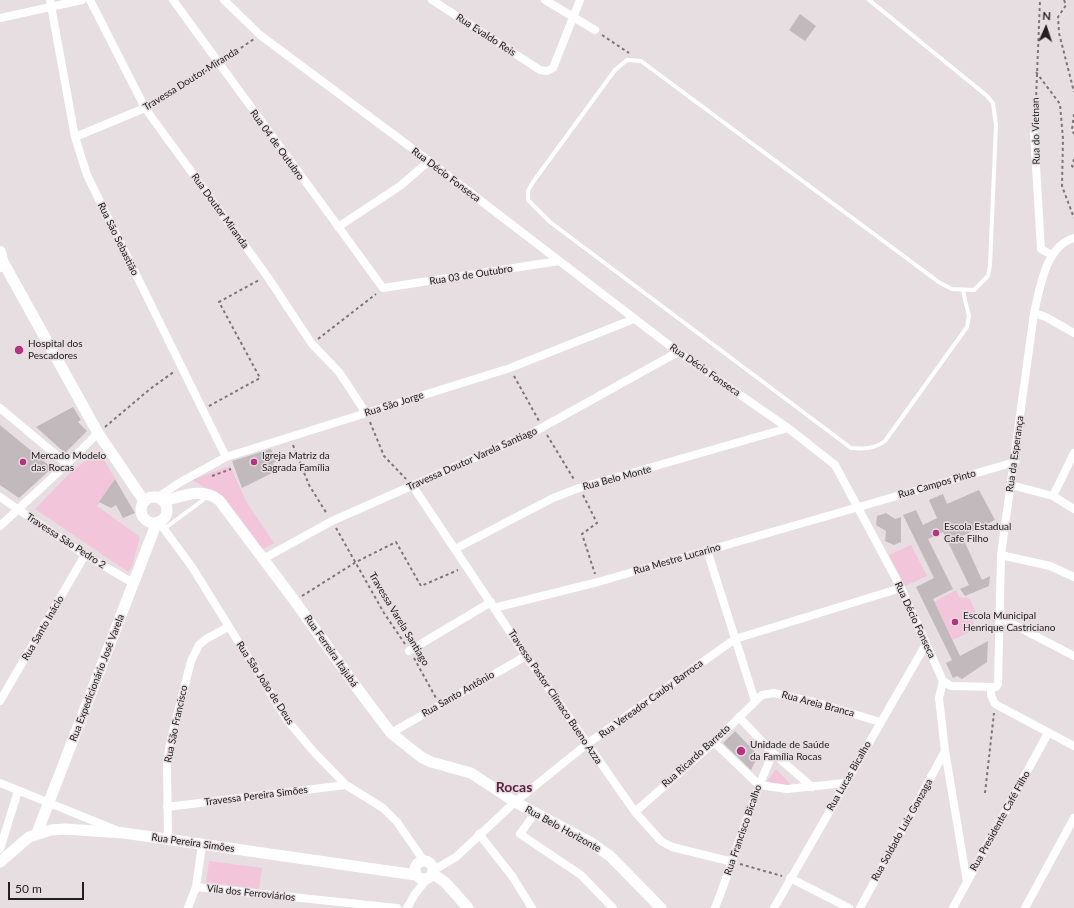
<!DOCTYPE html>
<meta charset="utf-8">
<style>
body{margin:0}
#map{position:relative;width:1074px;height:908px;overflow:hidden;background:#e7dee2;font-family:Lato,sans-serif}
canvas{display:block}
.north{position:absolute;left:1026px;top:8px;width:40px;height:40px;-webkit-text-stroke:3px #e7dee2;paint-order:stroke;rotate:3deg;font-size:11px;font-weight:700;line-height:16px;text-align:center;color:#232021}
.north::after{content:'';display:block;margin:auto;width:14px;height:18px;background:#232021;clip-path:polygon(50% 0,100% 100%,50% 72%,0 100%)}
.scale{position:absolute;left:8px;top:882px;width:76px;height:18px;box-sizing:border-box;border:2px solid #232021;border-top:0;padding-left:5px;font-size:12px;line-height:14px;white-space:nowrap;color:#232021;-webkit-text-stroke:3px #e7dee2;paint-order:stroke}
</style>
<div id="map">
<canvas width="1074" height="908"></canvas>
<div class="north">N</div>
<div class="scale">50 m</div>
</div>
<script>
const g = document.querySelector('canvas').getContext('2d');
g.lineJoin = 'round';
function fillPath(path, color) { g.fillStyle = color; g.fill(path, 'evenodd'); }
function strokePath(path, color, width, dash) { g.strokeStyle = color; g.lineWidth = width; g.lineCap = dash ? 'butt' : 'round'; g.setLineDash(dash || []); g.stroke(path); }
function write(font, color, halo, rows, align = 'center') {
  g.font = font + ' Lato,sans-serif'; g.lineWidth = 3; g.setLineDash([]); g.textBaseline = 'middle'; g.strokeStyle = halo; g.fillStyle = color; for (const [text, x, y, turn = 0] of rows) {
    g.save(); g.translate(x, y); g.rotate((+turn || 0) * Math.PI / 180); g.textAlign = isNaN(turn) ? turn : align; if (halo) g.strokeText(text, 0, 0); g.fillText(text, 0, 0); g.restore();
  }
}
fillPath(new Path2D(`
 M99,451L115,479L97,506L140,537L131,569L128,572L35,509L73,470Z
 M230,466L247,503L274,543L261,550L226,500L192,480Z
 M911,545L927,576L905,586L889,555Z
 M956,590L959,597L970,599L976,613L973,623L976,629L953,640L934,602Z
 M776,769L792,786L786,788L767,781Z
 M209,861L262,868L259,889L206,882Z`), '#f2c5da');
fillPath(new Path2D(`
 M800,14L816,26L805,41L789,30Z
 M73,407L81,420L78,422L87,431L65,453L36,427Z
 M0,425L52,468L19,498L0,485Z
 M271,449L276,462L273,463L276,471L242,488L232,461Z
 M115,479L135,513L123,518L116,505L111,508L99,502Z
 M979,490L995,520L962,536L982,580L990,576L989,586L965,596L960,589L969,585L943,532L928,539L953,589L933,599L960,656L988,641L987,662L962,679L957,676L953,678L946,663L952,660L916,587L934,578L903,515L916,510L923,525L937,518L929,500L943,494L947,504Z
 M886,513L895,519L901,517V542L894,545L885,541L886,531L876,525L877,516Z
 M735,731L760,757L755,762L751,770L723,743Z`), '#c2b9bd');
strokePath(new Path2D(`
 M1064,0L1066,5L1058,17L1059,33L1074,92
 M602,35L629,53
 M226,58L254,39
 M1036,72L1060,104L1063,139L1062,186L1074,218
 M153,103L212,67
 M1074,114L1072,130L1074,134
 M1035,125L1040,0
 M1074,159L1072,166L1074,168
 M318,339L376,294
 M514,376L539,421
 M209,406L260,378L219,302L259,280
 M370,422L384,456L406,479
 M105,427L150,389L175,371
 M547,435L575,481
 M293,445L309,485L327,514
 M212,476L231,469
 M583,495L597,523L582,534L595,574
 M336,528L384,613L405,644
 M302,596L356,562L396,542L421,586L458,570
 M414,658L436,698
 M985,793L994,713
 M740,864L782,876`), '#7c7678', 2, [3, 3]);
strokePath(new Path2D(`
 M869,0L986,95L993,103L996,125L990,265L988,276L974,290L952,289L940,283L641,61L627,60L615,70L533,182L528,191V200L550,222L851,448C864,449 874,449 885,441L967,327L969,316L963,291
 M164,529L207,497`), '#fff', 4);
strokePath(new Path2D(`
 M50,0L75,137L87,175L226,457
 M90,0L145,108L267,276L312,344L339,372L366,413
 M173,0L383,288L559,261
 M224,0L260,35L429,161L678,352L788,428L835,465L901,588L943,681L939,698L945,751L967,882
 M432,0L540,70L547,71L553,68L580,0
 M545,0L595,30
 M0,18L82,0
 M1034,133L1041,249L1052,255
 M75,137L145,108
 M338,227L400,186L429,161
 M1034,313L1046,317L1074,333
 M0,408L67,464
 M412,485L526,656L635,812L661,841L672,847L733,862
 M1011,485L1053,496L1074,509
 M1053,496L1074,453
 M0,497L85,555L133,583
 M158,497L179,483L226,457L510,368L634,319
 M159,522L192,567L287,720L313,751L346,785L383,808L397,822L424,861
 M0,526L67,464L98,433
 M455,549L553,498L579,488L788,428
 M707,550L755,701
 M1001,555L1050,566L1074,577
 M263,559L332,521L534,432L678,352
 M494,608L598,582L1015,462
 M999,617L1074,656
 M409,651L491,602
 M943,681L951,686L996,687L998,684L1001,555L1034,313C1040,289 1045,246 1074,238
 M991,687V695L995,704L1074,746
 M0,701L85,555
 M739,717L773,753L812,787
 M391,733L526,656
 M714,742L759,785L787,789L845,783
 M0,783L116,830
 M167,807L346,785
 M635,812L714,742L762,695L774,693L818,703L880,722
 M535,813L520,834L581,875L613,908
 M479,834L512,876L532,908
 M168,840L167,761L171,739L191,661L199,645L206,639L228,627
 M202,845L196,887L397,908
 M0,849L18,791
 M434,870L456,857L515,802L587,744L735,639L901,588
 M790,878L849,908
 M188,908L196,887
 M407,908L415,894L427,879
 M715,908C735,857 750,803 773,753
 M774,908L926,644
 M860,908L945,751
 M953,908L1048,733
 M1025,908L1074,818`), '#fff', 8);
strokePath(new Path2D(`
 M2,260L98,433L144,501
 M141 510a13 13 0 1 1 26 0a13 13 0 1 1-26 0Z
 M164,501C183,496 202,487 219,500L294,600L363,696L391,733L421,757L431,762L471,773L515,802L590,842L610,856L661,908
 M37,833L157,522
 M415 870a9 9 0 1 1 18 0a9 9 0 1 1-18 0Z
 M0,862L29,837L51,830L65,829L124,833L416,875
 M433,874L445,882L468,908`), '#fff', 11);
strokePath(new Path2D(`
 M0,252L2,260L0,266`), '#fff', 12);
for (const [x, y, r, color] of [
 [19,350,5,"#b53480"],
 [23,462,4,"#b53480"],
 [254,462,4,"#b53480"],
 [936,533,4,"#b53480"],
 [955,622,4,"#b53480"],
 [741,751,5,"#b53480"]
]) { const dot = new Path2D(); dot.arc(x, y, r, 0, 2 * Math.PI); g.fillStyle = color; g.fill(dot); strokePath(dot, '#e7dee2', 1.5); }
write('10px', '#232021', '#e7dee2', [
 ["Rua Evaldo Reis",486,35,33],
 ["Travessa Doutor Miranda",191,79,-32],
 ["Rua do Vietnan",1036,131,-91],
 ["Rua 04 de Outubro",277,145,54],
 ["Rua Décio Fonseca",446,175,37],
 ["Rua Doutor Miranda",220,211,54],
 ["Rua São Sebastião",118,239,64],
 ["Rua 03 de Outubro",471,275,-9],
 ["Rua Décio Fonseca",705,370,35],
 ["Rua São Jorge",394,404,-18],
 ["Rua da Esperança",1015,454,-82],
 ["Travessa Doutor Varela Santiago",472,459,-24],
 ["Rua Belo Monte",617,478,-15],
 ["Rua Campos Pinto",937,484,-16],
 ["Travessa São Pedro 2",66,541,33],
 ["Rua Mestre Lucarino",677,559,-16],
 ["Travessa Varela Santiago",399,619,59],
 ["Rua Décio Fonseca",915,620,65],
 ["Rua Santo Inácio",43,628,-60],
 ["Rua Ferreira Itajubá",331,651,55],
 ["Rua Expedicionário José Varela",97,678,-69],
 ["Rua São João de Deus",265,683,57],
 ["Rua Santo Antônio",458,694,-30],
 ["Travessa Pastor Clímaco Bueno Azza",555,697,56],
 ["Rua Vereador Cauby Barroca",651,699,-36],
 ["Rua Areia Branca",818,704,15],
 ["Rua São Francisco",176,724,-78],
 ["Rua Ricardo Barreto",696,756,-42],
 ["Rua Lucas Bicalho",849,776,-60],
 ["Travessa Pereira Simões",256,796,-7],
 ["Rua Presidente Café Filho",1000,821,-61],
 ["Rua Belo Horizonte",563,829,29],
 ["Rua Francisco Bicalho",743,830,-71],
 ["Rua Soldado Luiz Gonzaga",902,830,-61],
 ["Rua Pereira Simões",193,843,8],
 ["Vila dos Ferroviários",251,893,6]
]);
write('10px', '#232021', '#e7dee2', [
 ["Hospital dos",28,344],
 ["Pescadores",28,356],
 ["Mercado Modelo",31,456],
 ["das Rocas",31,468],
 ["Igreja Matriz da",262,456],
 ["Sagrada Família",262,468],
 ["Escola Estadual",944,527],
 ["Cafe Filho",944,539],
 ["Escola Municipal",963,616],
 ["Henrique Castriciano",963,628],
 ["Unidade de Saúde",750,745],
 ["da Família Rocas",750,757]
], 'left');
write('bold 14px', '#5f2143', '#e7dee2', [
 ["Rocas",514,787]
]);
</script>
